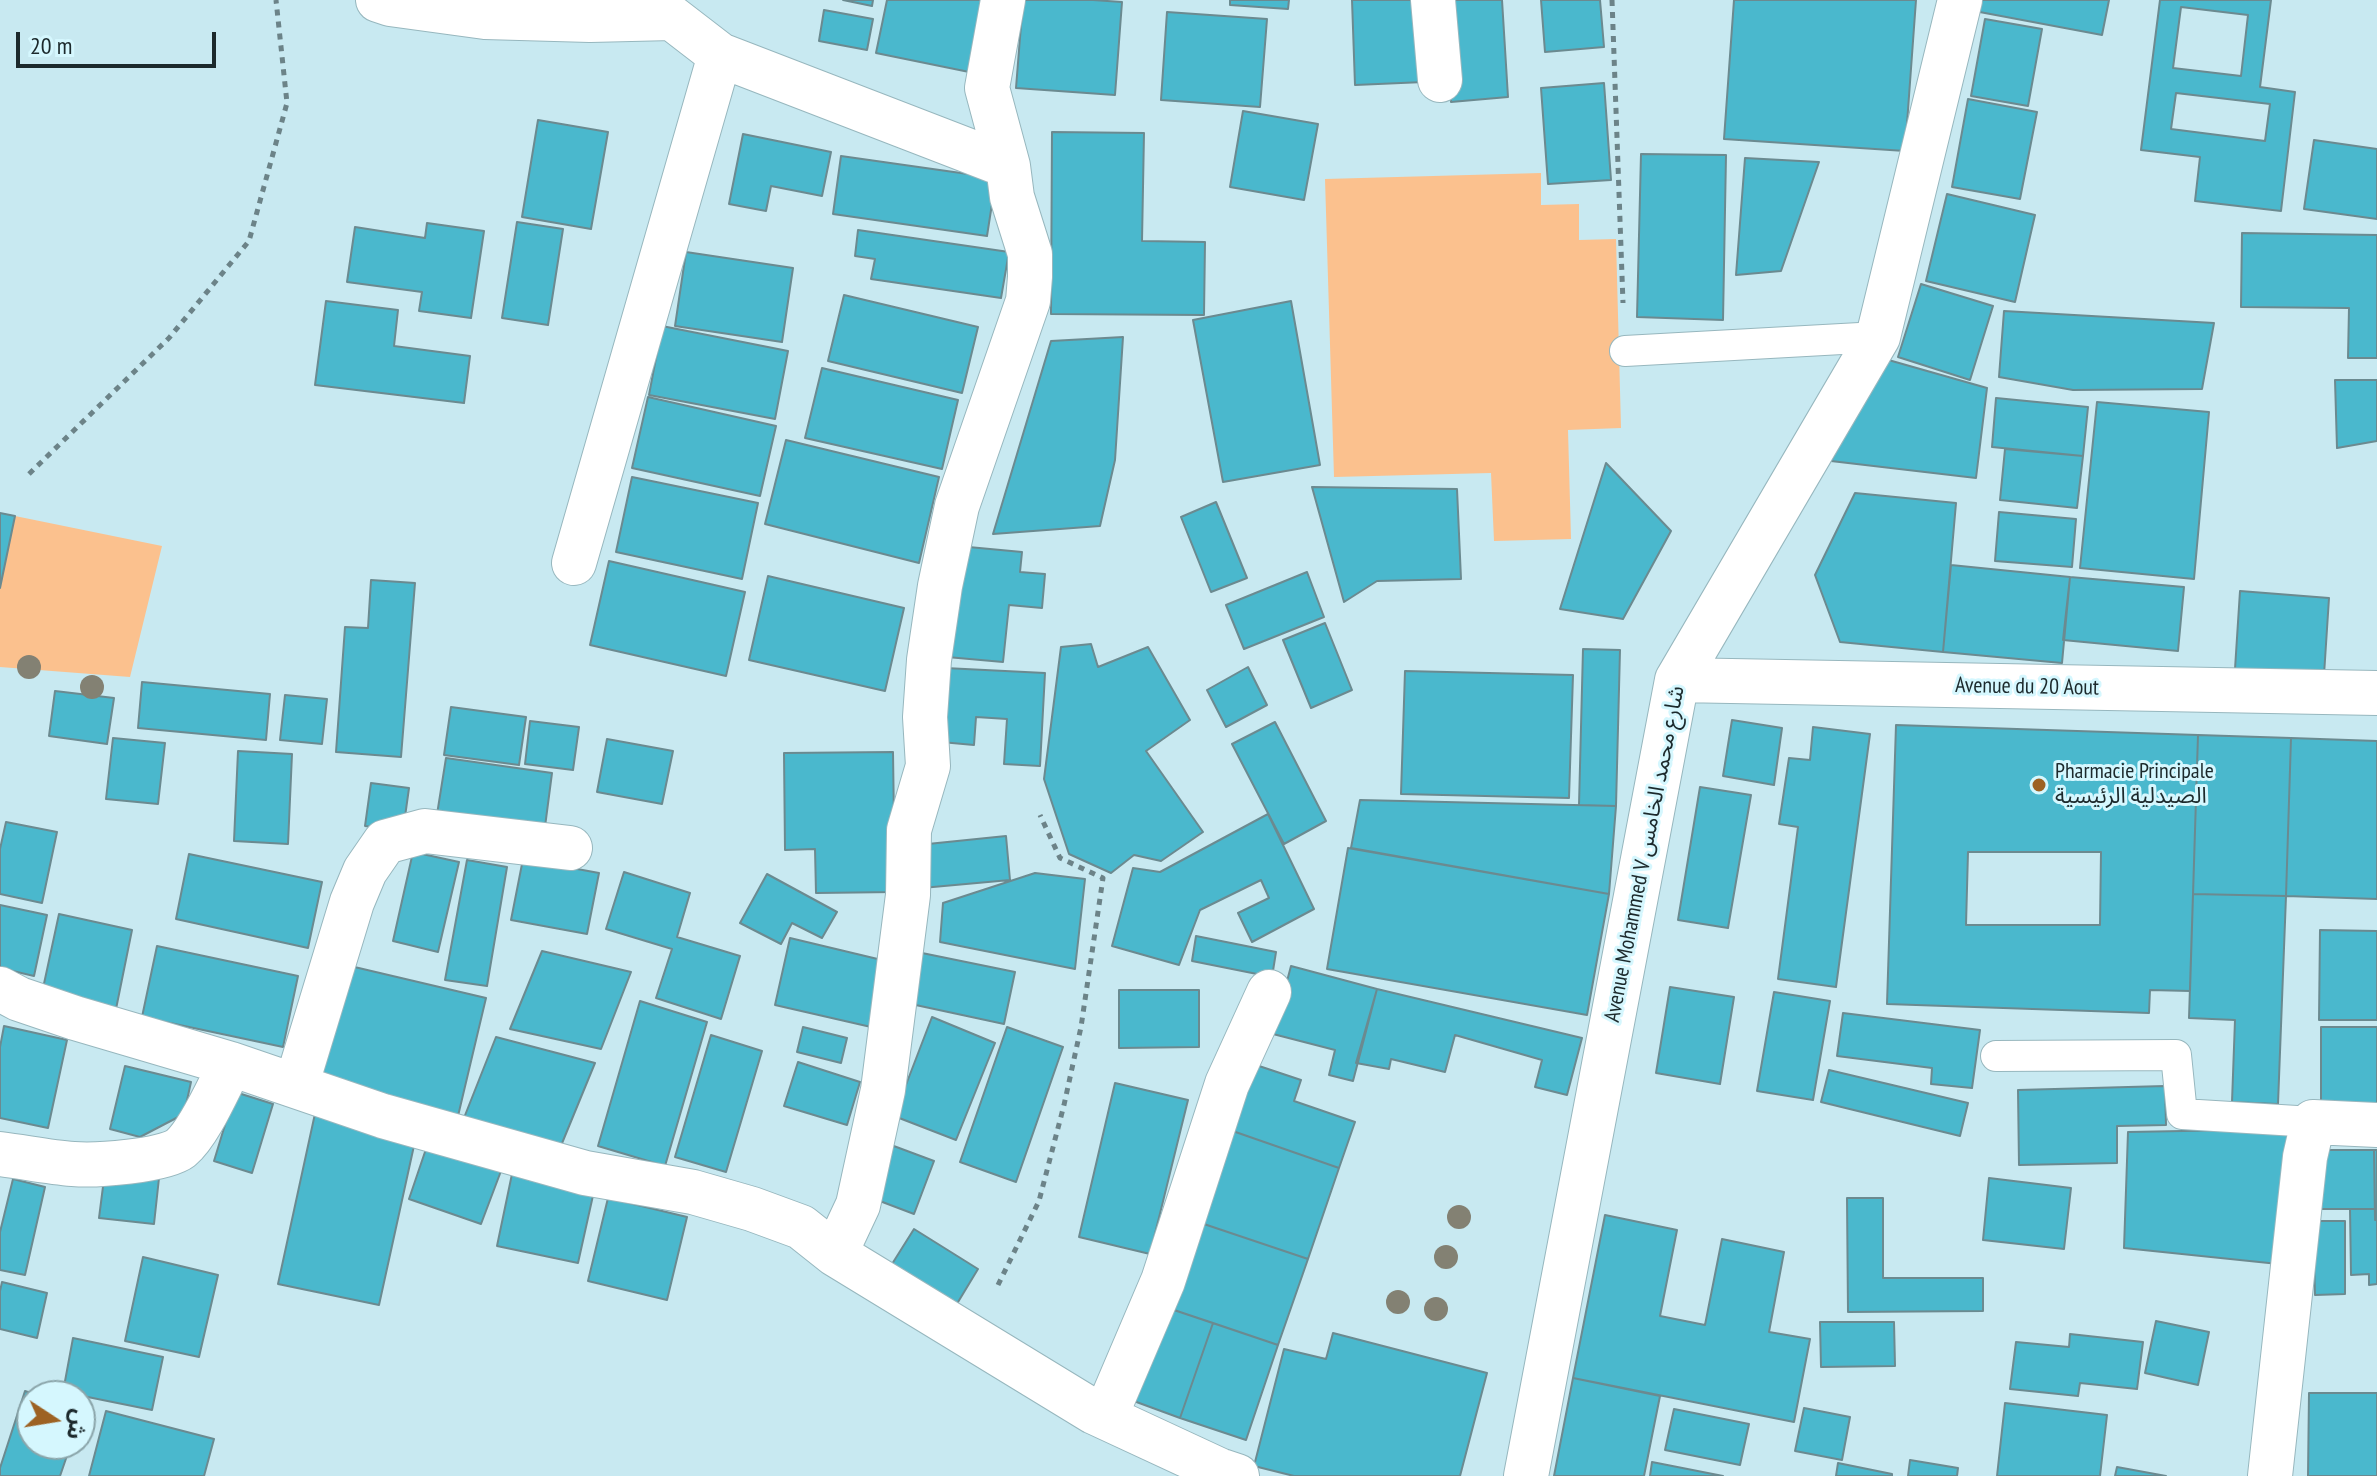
<!DOCTYPE html>
<meta charset="utf-8">
<style>
body{margin:0}
#map{position:relative;width:2377px;height:1476px;overflow:hidden;background:#c8e9f1;font-family:"PT Sans Narrow","Noto Sans Arabic",sans-serif}
canvas{display:block}
.north{position:absolute;left:16px;top:1380px;width:80px;height:80px;box-sizing:border-box;background:#d5f7fe;border:2px solid #8ba5aa;border-radius:50%;rotate:102deg;font-size:22px;font-weight:700;line-height:32px;text-align:center;color:#1c292c}
.north::after{content:'';display:block;margin:auto;width:28px;height:36px;background:#9d6223;clip-path:polygon(50% 0,100% 100%,50% 72%,0 100%)}
.scale{position:absolute;left:16px;top:32px;width:200px;height:36px;box-sizing:border-box;border:4px solid #1c292c;border-top:0;padding-left:10px;font-size:24px;line-height:28px;white-space:nowrap;color:#1c292c;-webkit-text-stroke:6px #d5f7fe;paint-order:stroke}
</style>
<div id="map">
<canvas width="2377" height="1476"></canvas>
<div class="north">ش</div>
<div class="scale">20 m</div>
</div>
<script>
const g = document.querySelector('canvas').getContext('2d');
g.lineJoin = 'round';
function fillPath(path, color) { g.fillStyle = color; g.fill(path, 'evenodd'); }
function strokePath(path, color, width, dash) { g.strokeStyle = color; g.lineWidth = width; g.lineCap = dash ? 'butt' : 'round'; g.setLineDash(dash || []); g.stroke(path); }
function write(font, color, halo, rows, align = 'center') {
  g.font = font + ' "PT Sans Narrow","Noto Sans Arabic",sans-serif'; g.lineWidth = 6; g.setLineDash([]); g.textBaseline = 'middle'; g.strokeStyle = halo; g.fillStyle = color; for (const [text, x, y, turn = 0] of rows) {
    g.save(); g.translate(x, y); g.rotate((+turn || 0) * Math.PI / 180); g.textAlign = isNaN(turn) ? turn : align; if (halo) g.strokeText(text, 0, 0); g.fillText(text, 0, 0); g.restore();
  }
}
fillPath(new Path2D(`
 M1541,173V205L1579,204V240L1616,239L1621,428L1568,430L1571,539L1494,541L1491,473L1334,477L1325,179Z
 M15,516L162,546L130,677L0,667V588Z`), '#fbc18e');
const building = new Path2D(`
 M843,0H873L872,6Z
 M887,0H989L974,73L876,53Z
 M1023,0H1093L1122,2L1115,95L1016,88Z
 M1230,0H1289L1288,9L1230,5Z
 M1352,0H1422L1424,82L1355,85Z
 M1444,0H1502L1508,97L1451,102Z
 M1541,0H1600L1604,47L1545,52Z
 M1734,0H1916L1905,151L1724,139Z
 M1971,0H2109L2102,35L1969,10Z
 M2160,0H2271L2260,87L2295,92L2281,211L2195,201L2200,157L2141,150ZM2181,7L2248,15L2241,76L2173,68ZM2176,93L2270,104L2265,141L2171,129Z
 M824,10L873,19L867,50L819,41Z
 M1167,12L1267,19L1260,107L1161,100Z
 M1985,19L2042,29L2028,106L1971,96Z
 M1604,83L1611,180L1548,184L1541,88Z
 M1968,99L2037,112L2020,199L1952,187Z
 M1243,111L1318,124L1304,200L1230,187Z
 M538,120L608,132L591,229L522,217Z
 M1052,132L1144,133L1142,241L1205,242L1204,315L1051,314Z
 M743,134L831,152L822,196L771,186L766,211L729,204Z
 M2314,140L2377,149V219L2304,209Z
 M1641,154L1726,155L1723,320L1637,317Z
 M841,156L996,178L987,236L833,214Z
 M1745,158L1819,162L1781,271L1736,275Z
 M1947,194L2035,215L2015,302L1926,281Z
 M517,222L563,229L548,325L502,318Z
 M427,223L484,231L471,318L419,311L422,292L347,282L355,227L425,238Z
 M858,230L1009,252L1001,298L871,279L875,259L855,256Z
 M2242,233L2377,235V358H2348L2349,308L2241,307Z
 M686,252L793,268L782,342L675,326Z
 M1921,284L1993,306L1970,380L1898,357Z
 M844,295L978,327L962,393L828,361Z
 M326,301L398,310L394,346L470,356L464,403L315,385Z
 M1291,301L1320,465L1223,482L1193,320Z
 M2004,311L2214,323L2202,389L2073,390L1999,377Z
 M662,326L788,351L775,419L649,395Z
 M1123,337L1115,460L1100,526L993,534L1051,341Z
 M1885,359L1987,388L1976,478L1831,461Z
 M822,368L958,400L942,469L805,438Z
 M2335,380H2377V441L2337,448Z
 M648,397L776,426L760,496L632,468Z
 M1996,398L2088,407L2083,456L1992,447Z
 M2097,402L2209,412L2194,579L2080,568Z
 M786,440L939,477L919,563L765,524Z
 M2005,449L2083,456L2077,508L2000,500Z
 M1606,463L1671,531L1623,619L1560,609Z
 M632,477L758,503L742,579L616,552Z
 M1312,487L1457,489L1461,579L1377,581L1344,602Z
 M1855,493L1956,503L1943,652L1840,642L1815,575Z
 M1216,502L1247,578L1211,592L1181,517Z
 M1999,512L2076,519L2072,567L1995,561Z
 M0,513L15,516L0,588Z
 M958,546L1022,552L1020,572L1045,574L1042,608L1009,605L1003,662L947,657Z
 M609,561L745,592L726,676L590,645Z
 M1951,565L2070,577L2062,663L1943,652Z
 M1307,572L1324,617L1244,649L1226,605Z
 M768,576L904,608L885,691L749,660Z
 M2070,577L2184,587L2178,651L2063,640Z
 M371,580L415,583L401,757L336,752L345,627L368,628Z
 M2240,591L2329,598L2324,675L2235,669Z
 M1325,623L1352,690L1311,708L1283,640Z
 M1091,644L1098,667L1148,647L1190,720L1146,751L1203,832L1161,861L1134,855L1111,873L1069,854L1044,779L1061,647Z
 M1583,649L1620,650L1616,806L1579,805Z
 M1248,667L1267,705L1226,727L1207,690Z
 M945,668L1045,673L1040,766L1004,764L1007,719L976,717L974,745L941,742Z
 M1405,671L1573,675L1569,798L1401,794Z
 M142,682L270,694L266,740L138,728Z
 M55,691L114,698L107,744L49,736Z
 M285,695L327,699L322,744L280,740Z
 M451,707L526,717L519,765L444,755Z
 M1732,720L1782,728L1774,785L1723,776Z
 M530,721L579,727L573,770L525,764Z
 M1275,722L1326,821L1284,844L1232,744Z
 M1896,725L2198,735L2190,991L2150,990L2149,1013L1887,1004ZM1968,852H2101L2100,925H1966Z
 M1813,727L1870,734L1836,987L1778,979L1798,827L1779,824L1789,758L1810,760Z
 M2198,735L2291,738L2286,896L2193,894Z
 M113,738L165,743L158,804L106,799Z
 M2291,738L2377,741V899L2286,896Z
 M607,739L673,751L662,804L597,792Z
 M238,751L292,754L288,844L234,841Z
 M893,752L895,892L816,893L815,849L785,850L784,753Z
 M446,758L552,773L543,842L435,827Z
 M371,783L409,788L403,831L365,826Z
 M1700,787L1751,795L1728,928L1678,920Z
 M1360,800L1616,806L1609,894L1351,848Z
 M1268,814L1314,909L1252,942L1238,913L1269,898L1261,880L1200,910L1179,965L1112,946L1133,868L1160,872Z
 M6,822L57,832L42,903L0,894V849Z
 M1006,836L1010,880L922,888L918,845Z
 M1348,848L1609,894L1587,1015L1327,969Z
 M413,852L459,862L438,952L393,941Z
 M189,854L322,882L308,948L176,919Z
 M523,859L599,873L587,934L511,920Z
 M467,860L507,867L487,986L445,980Z
 M624,872L690,893L677,937L740,956L721,1019L656,998L672,949L606,929Z
 M1035,873L1085,879L1075,969L940,942L943,903Z
 M767,874L837,912L822,938L792,923L781,944L740,923Z
 M2193,894L2286,896L2278,1104L2232,1102L2235,1020L2189,1018Z
 M0,905L47,915L34,976L0,968Z
 M59,914L132,930L116,1009L42,993Z
 M2320,930L2377,931V1020H2319Z
 M1196,936L1276,952L1272,977L1192,961Z
 M790,938L886,961L871,1027L775,1005Z
 M157,946L298,976L283,1047L142,1017Z
 M542,951L631,972L601,1049L510,1029Z
 M922,953L1015,972L1004,1024L911,1004Z
 M346,965L486,998L458,1116L319,1082Z
 M1291,966L1377,989L1353,1081L1329,1075L1335,1050L1273,1034Z
 M1670,987L1734,997L1720,1084L1656,1073Z
 M1377,989L1582,1038L1567,1095L1535,1087L1542,1060L1455,1035L1445,1072L1391,1059L1389,1069L1356,1063Z
 M1119,990H1199V1047L1119,1048Z
 M1774,992L1830,1001L1813,1100L1757,1091Z
 M640,1001L707,1022L665,1166L598,1146Z
 M1843,1013L1980,1030L1972,1088L1931,1084L1932,1068L1837,1056Z
 M932,1017L995,1043L956,1140L894,1116Z
 M4,1026L67,1040L48,1128L0,1118V1047Z
 M803,1027L847,1038L841,1063L797,1052Z
 M1007,1027L1063,1047L1016,1182L960,1162Z
 M2321,1027H2377V1115H2321Z
 M711,1035L762,1051L726,1172L675,1157Z
 M496,1037L595,1063L558,1153L460,1128Z
 M798,1062L860,1082L847,1125L784,1106Z
 M1247,1062L1301,1080L1294,1101L1355,1122L1339,1168L1224,1128Z
 M125,1066L191,1082L184,1114L140,1137L110,1129Z
 M1829,1070L1968,1103L1960,1136L1821,1102Z
 M1115,1083L1188,1100L1150,1254L1079,1237Z
 M2165,1086L2166,1125L2117,1126V1163L2019,1165L2018,1090Z
 M235,1092L273,1104L252,1173L214,1161Z
 M316,1109L417,1132L379,1305L278,1284Z
 M1224,1128L1339,1168L1308,1259L1192,1220Z
 M2293,1129L2288,1265L2124,1248L2128,1132Z
 M883,1142L934,1161L914,1214L864,1195Z
 M427,1146L501,1171L481,1224L409,1199Z
 M2319,1150H2374L2375,1209H2319Z
 M2374,1150H2377V1220H2375Z
 M105,1171L159,1178L154,1224L99,1218Z
 M512,1174L594,1191L578,1263L497,1246Z
 M1989,1178L2071,1188L2064,1249L1983,1240Z
 M13,1179L45,1187L25,1275L0,1270V1232Z
 M608,1198L687,1217L667,1300L588,1281Z
 M1847,1198H1883V1278H1983V1311L1848,1312Z
 M2350,1209H2375V1220H2377V1284L2369,1285V1274L2351,1275Z
 M1605,1215L1677,1230L1660,1316L1705,1325L1722,1239L1784,1252L1769,1332L1810,1339L1794,1422L1573,1378Z
 M1192,1220L1308,1259L1278,1345L1162,1306Z
 M2313,1221H2345V1294L2315,1295Z
 M914,1229L978,1269L952,1312L887,1272Z
 M143,1257L218,1275L199,1357L125,1341Z
 M2,1282L47,1293L37,1338L0,1329V1291Z
 M1162,1306L1213,1323L1180,1418L1131,1400Z
 M2156,1321L2209,1332L2198,1385L2145,1373Z
 M1820,1322H1894L1895,1366L1821,1367Z
 M1213,1323L1278,1345L1246,1440L1180,1418Z
 M1333,1333L1487,1373L1460,1476H1294L1254,1466L1284,1349L1326,1359Z
 M2070,1334L2143,1342L2137,1389L2080,1383L2078,1396L2010,1389L2016,1342L2069,1347Z
 M73,1338L163,1357L152,1410L63,1392Z
 M1573,1378L1660,1396L1644,1476H1554Z
 M25,1391L40,1396H32V1444H71L60,1476H0V1468Z
 M2309,1393H2377V1476H2308Z
 M2005,1403L2107,1415L2100,1476H1997Z
 M1804,1408L1850,1417L1842,1460L1795,1451Z
 M1674,1409L1749,1424L1740,1465L1665,1450Z
 M106,1411L214,1439L204,1476H89Z
 M1910,1460L1958,1468L1957,1476H1908Z
 M1652,1462L1723,1476H1650Z
 M1838,1463L1892,1474V1476H1836Z
 M2117,1467L2166,1476H2115Z`);
fillPath(building, '#4ab8cd');
strokePath(building, '#6b8a90', 2);
const lane = new Path2D(`
 M1625,351L1878,337
 M1996,1056L2176,1055L2182,1114L2313,1122`);
const street = new Path2D(`
 M378,0L390,4L485,17L590,20L672,18L720,55L1008,166
 M1433,0L1440,80
 M574,563L720,55
 M0,989L19,999L75,1018L231,1064L383,1116L585,1173L693,1192L752,1209L801,1227L835,1254L1094,1412L1219,1470L1237,1476
 M296,1086L352,902L365,871L385,842L425,831L570,848
 M0,1154C24,1157 49,1162 73,1164C95,1166 164,1161 181,1148C200,1132 219,1086 231,1064
 M835,1254L858,1205L883,1090L908,895L909,830L928,766L925,717L929,660L940,586L957,506L1028,301L1030,277V254L1012,197L1008,166L987,88L1003,0
 M1105,1417L1163,1281L1227,1084L1269,992
 M2270,1476L2305,1157L2313,1122L2377,1125`);
const secondary = new Path2D(`
 M1677,680L2377,693
 M1526,1476L1677,680L1878,337L1960,0`);
strokePath(lane, '#97b7be', 32);
strokePath(street, '#97b7be', 46);
strokePath(secondary, '#97b7be', 46);
strokePath(new Path2D(`
 M1612,0L1623,303
 M29,474L169,338L249,241L287,103L276,0
 M998,1285L1039,1201L1064,1105L1081,1027L1103,878L1060,858L1040,815`), '#6c8388', 5, [6, 6]);
strokePath(lane, '#fff', 30);
strokePath(street, '#fff', 44);
strokePath(secondary, '#fff', 44);
g.fillStyle = '#838173';
for (const [x, y] of [
 [29,667],
 [92,687],
 [1459,1217],
 [1446,1257],
 [1398,1302],
 [1436,1309]
]) { g.beginPath(); g.arc(x, y, 12, 0, 2 * Math.PI); g.fill(); }
for (const [x, y, r, color] of [
 [2039,785,8,"#9d6223"]
]) { const dot = new Path2D(); dot.arc(x, y, r, 0, 2 * Math.PI); g.fillStyle = color; g.fill(dot); strokePath(dot, '#d5f7fe', 3); }
write('22px', '#1c292c', '#d5f7fe', [
 ["Avenue du 20 Aout",2027,687,1],
 ["Avenue Mohammed V شارع محمد الخامس",1645,854,-79]
]);
write('22px', '#1c292c', '#d5f7fe', [
 ["Pharmacie Principale",2055,772],
 ["الصيدلية الرئيسية",2055,797]
], 'left');
</script>
